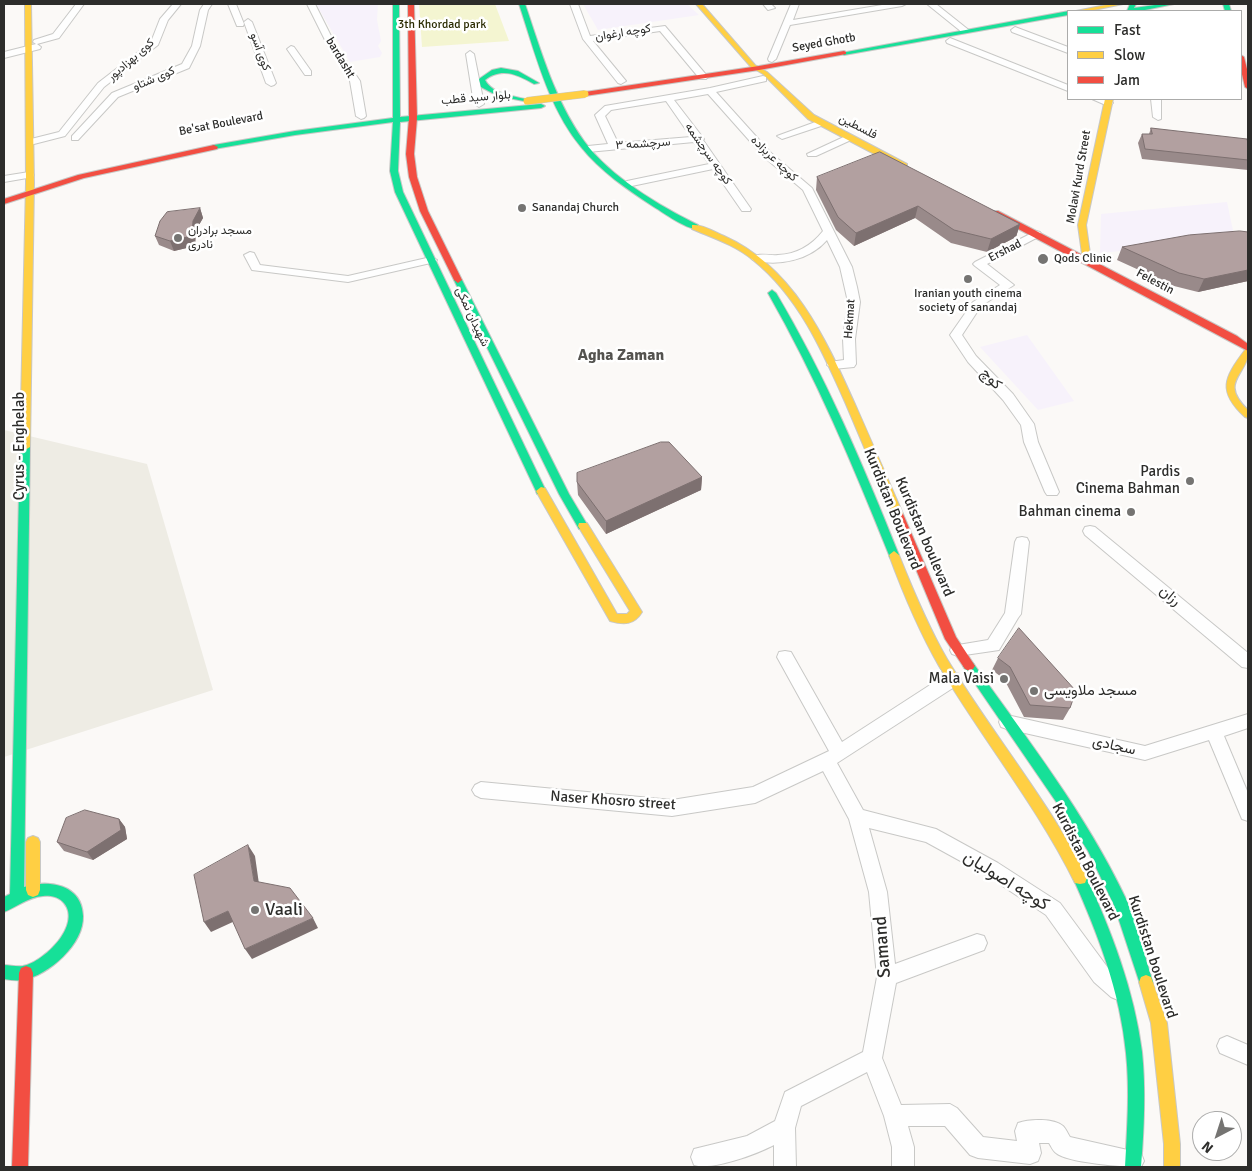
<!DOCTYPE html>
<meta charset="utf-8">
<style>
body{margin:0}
#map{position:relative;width:1252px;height:1171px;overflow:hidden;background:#fbf9f7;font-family:Signika,sans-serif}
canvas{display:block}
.frame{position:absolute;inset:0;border:5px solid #2d2d2b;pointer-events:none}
.legend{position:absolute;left:1067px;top:10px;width:175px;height:90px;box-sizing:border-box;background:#fff;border:1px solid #ababaa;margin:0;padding:6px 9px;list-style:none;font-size:15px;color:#2d2d2b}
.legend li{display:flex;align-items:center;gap:10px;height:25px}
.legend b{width:25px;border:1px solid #ababaa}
.north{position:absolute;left:1192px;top:1111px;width:50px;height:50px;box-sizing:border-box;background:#fff;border:1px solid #ababaa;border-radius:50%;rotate:220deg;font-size:14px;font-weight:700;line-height:20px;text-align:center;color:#2d2d2b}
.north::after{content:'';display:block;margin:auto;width:18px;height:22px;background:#757472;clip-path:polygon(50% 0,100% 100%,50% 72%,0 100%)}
</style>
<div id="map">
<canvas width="1252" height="1171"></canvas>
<div class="frame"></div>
<ul class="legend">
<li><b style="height:6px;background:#16e098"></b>Fast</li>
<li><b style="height:6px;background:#ffcf43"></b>Slow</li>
<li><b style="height:6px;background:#f24e42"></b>Jam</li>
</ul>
<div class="north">N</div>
</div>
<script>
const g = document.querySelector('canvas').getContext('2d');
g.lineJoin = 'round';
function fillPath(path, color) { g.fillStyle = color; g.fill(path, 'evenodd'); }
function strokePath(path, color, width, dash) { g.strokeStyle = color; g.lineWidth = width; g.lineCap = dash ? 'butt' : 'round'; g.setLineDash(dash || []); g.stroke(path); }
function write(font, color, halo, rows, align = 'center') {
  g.font = font + ' Signika,Vazirmatn,sans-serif'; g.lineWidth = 5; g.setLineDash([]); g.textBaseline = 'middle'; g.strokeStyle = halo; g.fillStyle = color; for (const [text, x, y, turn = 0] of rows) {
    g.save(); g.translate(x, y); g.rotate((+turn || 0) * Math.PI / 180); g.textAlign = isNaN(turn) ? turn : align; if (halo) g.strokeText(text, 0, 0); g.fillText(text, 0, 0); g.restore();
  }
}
fillPath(new Path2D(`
 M4,430L147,464L213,690L4,757Z`), '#eeece4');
fillPath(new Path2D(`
 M316,4H378L377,20L381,41L378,46L382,53L380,57L350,62Z
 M583,4H687L699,15L598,30Z
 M1227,202L1235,240L1100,253L1101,214Z
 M1027,335L1074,401L1038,410L980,347Z`), '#f7f2fb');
fillPath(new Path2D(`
 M419,4H495L509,41L422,47Z`), '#f4f5d1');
const street = new Path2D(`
 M76,4H84L59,38L37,44L41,47L40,49L4,58V52L36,44L33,42L34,40L53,34Z
 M173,4H181L168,20L158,45L104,87L65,136L30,145L27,144V140L59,132L98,83L151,42L160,19Z
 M204,4H212L208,10L200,46L189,68L118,97L78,140H72V136L112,93L182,64L192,46L200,10Z
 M228,4H236L244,24L243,26H237Z
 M307,4H315L336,46L360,81L366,116L364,118L361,119L356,116L350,81L328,46Z
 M570,4H578L590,36L665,26L708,77L706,79H700L660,31L593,41L626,81L621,84L618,83L583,39Z
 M763,4H771L775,8L768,10Z
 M791,4H799L793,20L888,4H906L902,6L790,25L776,59L772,62L769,61L768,59Z
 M927,4H936L970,31L963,33Z
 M248,19L252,22L276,83L274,85L271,86L266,83L244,22Z
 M1015,27L1068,47V53L1012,32L1011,30Z
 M950,38L1068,85V91L947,43L946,41Z
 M291,46L294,47L311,71V75H305L287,49Z
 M470,51L474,54L484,104L479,107L474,104L466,54Z
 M763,76L766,77V81L716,92L771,153L812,188L852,267L857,287L860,302L855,339L856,364L854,367L833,369L827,365L829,362L844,360L843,339L848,302L840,267L827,240C810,260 778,267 753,260L751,258C758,252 770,256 778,255C797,254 811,246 823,231L803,190L764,157L708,94L674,100L704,139L703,140L751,209L750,211H742L713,169L627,187L622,184L627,181L709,164L694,142L588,152L583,149L588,146L608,144L595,115L605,106L710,88ZM666,101L691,137L618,143L605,116L611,110Z
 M1092,99H1105L1113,103L1108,106Z
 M1151,99H1161V119L1158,120L1153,117Z
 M821,120L826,123L824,125L782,139L777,136Z
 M848,135L851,136V140L816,156H808L807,154Z
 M29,172L33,173L34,175L33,177L4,182V176Z
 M1036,231L1040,232L1041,234L1040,236L987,264L1014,285L981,306L962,335L976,356L1013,394L1034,424L1038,442L1059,492L1057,495H1047L1045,492L1024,442L1021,425L1003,400L968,362L950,335L973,302L1000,285L975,266L973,264L975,262Z
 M250,252L254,253L260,265L348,276L431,257L437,260L435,262L348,282L252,270L244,255Z
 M1090,526L1095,527L1248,653V668L1242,667L1085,535L1083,531L1085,527Z
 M1022,537L1027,538L1029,542L1021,614L1018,618L999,650L958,656L952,654L950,650L952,646L988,640L1005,613L1015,542L1017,538Z
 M785,651L791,652L842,742L947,674L953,672L959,674L961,679L959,684L837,763L863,810L936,829L998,863L1060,903L1108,968L1125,983L1128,990L1125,997L1118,1000L1111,997L1094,982L1046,915L986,875L926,842L869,828L887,892L895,964L977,934L984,936L987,943L984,950L896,983L882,1058L901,1105L950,1104L957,1108L983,1137L1017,1141L1015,1131L1018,1123C1029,1119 1054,1118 1063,1126C1066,1129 1068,1134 1070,1137L1141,1153L1144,1161L1141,1167C1125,1167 1068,1163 1056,1153C1053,1151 1051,1146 1049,1143H1039L1041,1153L1038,1161L1030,1164L978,1158L970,1155L945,1126H908L914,1147V1167H892V1147L884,1116L867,1072L801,1106L795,1128L796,1167H774V1145C757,1154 712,1171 694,1165L691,1157L694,1149L747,1136L775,1121L785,1092L863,1052L877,977L869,892L849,819L823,771L755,803L672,816L481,798L475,795L472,790L475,785L481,782L672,800L753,787L829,751L777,657L779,652Z
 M1248,714V728L1224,736L1248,793V821L1242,819L1209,740L1145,760L1007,729L1001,727L999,722L1001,717L1007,715L1145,746Z
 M1227,1036L1248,1045V1065L1220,1053L1217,1046L1220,1039Z`);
const fast = new Path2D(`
 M393,4H399L400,117L541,104L545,106L541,108L400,122L398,171L403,192L546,491L545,494H537L536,491L395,192L390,171L393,122L295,135L214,149L210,147L214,145L295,131L393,118Z
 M519,4H525C541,51 555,101 584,141C609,176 660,206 698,225V229C687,230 664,213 654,207C628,190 600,171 581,147C548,107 535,52 519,4Z
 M1130,4H1136L1134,8L1162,4H1174L1140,11H1127Z
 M1223,4H1229L1231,11H1225Z
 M1069,11L1068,15L844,55L841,53Z
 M501,68L518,71L539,83L534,84C517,74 501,67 485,80C493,95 515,96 529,100V102L498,96L481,87L479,79L492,70Z
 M458,277L462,280L569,494L588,526L587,529H579L559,494L454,280Z
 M772,290L776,293C826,377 863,465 899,555L898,558H890L889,555C853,465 816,377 768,293Z
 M25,444L30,447L24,887C48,879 82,884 83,916C84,944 49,975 23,980C17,981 10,980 4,979V965C10,965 17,967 23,966C44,962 82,925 64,903C59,897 51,895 43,896C28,897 17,907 4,912V897L10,894L20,447Z
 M969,661L973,663C1027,739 1086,814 1126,899C1138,925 1144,955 1153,982L1151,987L1146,989L1141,987L1114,905L1088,851L1059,806L965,669L963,666L965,663Z
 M1080,872L1085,873C1111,931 1134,989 1142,1052C1146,1090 1144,1129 1141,1167H1125C1127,1129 1130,1091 1126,1053C1120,991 1098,934 1073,878L1075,873Z`);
const slow = new Path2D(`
 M25,4H31L34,183L30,447L25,450L20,447L26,183Z
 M696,4H702L755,65L767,72L814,115L907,164V168H901L808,119L763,74L751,67Z
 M1111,4H1123L1089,11H1076Z
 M1105,99H1113L1086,225L1091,261L1087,264L1083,261L1078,225Z
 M692,225C702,224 715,232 724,236C793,267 825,337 854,402C871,440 887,477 903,514L902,517H894L893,514C876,477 861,439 845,402C822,350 798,296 753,260C735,245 713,238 692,229Z
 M1248,349C1250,375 1217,380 1248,410V418L1245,417C1217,391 1224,378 1245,350Z
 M541,487L545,488L617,614H627L630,611L578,526L579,523H587L642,612C634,625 624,625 610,621L536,491Z
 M894,551L899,555C913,590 928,626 947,659C991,732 1046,797 1085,873L1087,878L1085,883L1080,884L1075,883C1037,806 983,740 939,666C919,631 903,593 889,555Z
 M33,836L38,838L40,842V890L38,895L33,897L28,895L26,890V842L28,838Z
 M1146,975L1151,977L1167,1023L1180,1144V1167H1164V1144L1151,1023L1139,982L1141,977Z`);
const jam = new Path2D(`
 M408,4H414L417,118L414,154L417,177L428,211L462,280L458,283L454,280L420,211L409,177L406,154L409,118Z
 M844,51L846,52V54L759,70L585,96L582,94L585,92L759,66Z
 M1241,55L1244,57L1248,73V89L1245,87L1241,70Z
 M214,145L218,147L217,149L84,178L4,204V199L78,175Z
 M992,211H998L1237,336L1248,344V351L992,215Z
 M898,510L903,514L956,637L975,666L973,669L969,671L965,669L945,639L893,514Z
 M26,966L31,968L33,973L28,1167H12L19,973L21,968Z`);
strokePath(street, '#c8c8c6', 2);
strokePath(fast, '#c8c8c6', 2);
strokePath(slow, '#c8c8c6', 2);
strokePath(jam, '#c8c8c6', 2);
fillPath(street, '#fefefe');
fillPath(fast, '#16e098');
fillPath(slow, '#ffcf43');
fillPath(jam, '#f24e42');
const slowBridge = new Path2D(`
 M527,101L585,94`);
strokePath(slowBridge, '#c8c8c6', 8, []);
strokePath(slowBridge, '#ffcf43', 7);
fillPath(new Path2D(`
 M1151,128L1248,143V170L1142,159L1138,143L1142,134H1149Z
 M817,177L1020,224L1016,237L987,252L951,243L915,218L854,246L836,230L816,190Z
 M200,208L203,218L196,230L195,246L174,251L159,245L155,236Z
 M1248,232V281L1198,292L1174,286L1117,260L1122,247Z
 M702,477L701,490L606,534L578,495L577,482Z
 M998,658L1070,708L1063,720L1024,717L1004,679L992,670Z
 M119,819L125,827L127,839L93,860L64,851L57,842Z`), '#998a8a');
fillPath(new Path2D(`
 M918,206L915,218L854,246L856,233Z
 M200,208L203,218L196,230L195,246L174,251L170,241L193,221Z
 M1020,224L1016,237L987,252L991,239Z
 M1248,270V281L1198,292L1204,279Z
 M702,477L701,490L606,534V521Z
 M119,819L125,827L127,839L93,860L87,852Z
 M248,845L255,856L260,891L254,881Z
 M228,911L235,921L211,932L204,922Z
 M313,918L318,928L252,959L245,949Z`), '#7d7070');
const building = new Path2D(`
 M1151,128L1247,139L1248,143V160L1145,149L1142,134H1152Z
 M880,152L1020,224L991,239L954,230L918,206L856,233L838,217L817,177Z
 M200,208L193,221L192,236L170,241L155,236L160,221L167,212Z
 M1240,231L1248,232V270L1204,279L1179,273L1122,247L1189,235Z
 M661,442H669L702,477L606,521L577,482V473Z
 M1019,628L1076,691L1070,708L1030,705L1010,667L998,658Z
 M85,810L119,819L121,830L87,852L57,842L66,818Z
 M248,845L254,881L290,888L313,918L245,949L228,911L204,922L194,875Z`);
fillPath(building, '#b2a0a0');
strokePath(building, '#7d7070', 1);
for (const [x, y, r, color] of [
 [522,208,5,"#757472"],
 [178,238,5,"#757472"],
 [1043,259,6,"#757472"],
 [968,279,5,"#757472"],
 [1190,481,5,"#757472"],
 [1131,512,5,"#757472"],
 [1004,679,5,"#757472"],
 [1034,691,5,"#757472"],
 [255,910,5,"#757472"]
]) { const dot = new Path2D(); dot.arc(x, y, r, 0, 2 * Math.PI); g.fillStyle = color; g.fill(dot); strokePath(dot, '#fff', 2); }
write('12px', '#2b2c03', '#fff', [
 ["3th Khordad park",442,25]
]);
write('12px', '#2d2d2b', '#fff', [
 ["کوچه ارغوان",623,33,-9],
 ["Seyed Ghotb",824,43,-10],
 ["کوی آسو",260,52,70],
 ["bardasht",340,58,59],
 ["کوی بهزادپور",131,60,-41],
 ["کوی شتاو",154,79,-23],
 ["بلوار سید قطب",476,98,-5],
 ["Be'sat Boulevard",221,124,-11],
 ["فلسطین",858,127,27],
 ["سرچشمه ۳",643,144,-4],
 ["کوچه سرچشمه",708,154,55],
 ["کوچه عربزاده",774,159,44],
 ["Molavi Kurd Street",1079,177,-80],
 ["Ershad",1005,251,-27],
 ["Felestin",1155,282,28],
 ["شهیدان نمکی",472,317,65],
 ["Hekmat",850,319,-86]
]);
write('12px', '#2d2d2b', '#fff', [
 ["Sanandaj Church",532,208],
 ["مسجد برادران",188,231],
 ["نادری",188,245],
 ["Qods Clinic",1054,259],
 ["Iranian youth cinema",968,294,"center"],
 ["society of sanandaj",968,308,"center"]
], 'left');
write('15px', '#2d2d2b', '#fff', [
 ["کوچ",991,379,47],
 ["Cyrus - Enghelab",20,446,-90],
 ["Kurdistan Boulevard",892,509,68],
 ["Kurdistan boulevard",924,537,67],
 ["رزان",1170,596,40],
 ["سجادی",1114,746,13],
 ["Naser Khosro street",613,801,4],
 ["Kurdistan Boulevard",1085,862,63],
 ["Kurdistan boulevard",1152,957,72]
]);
write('15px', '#2d2d2b', '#fff', [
 ["Pardis",1180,472],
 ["Cinema Bahman",1180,489],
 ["Bahman cinema",1121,512],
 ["Mala Vaisi",994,679],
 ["مسجد ملاویسی",1044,691,"left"]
], 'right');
write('bold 16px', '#545350', '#fff', [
 ["Agha Zaman",621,356]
]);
write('18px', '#2d2d2b', '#fff', [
 ["کوچه اصولیان",1006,881,32],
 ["Samand",883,947,-94]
]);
write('18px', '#2d2d2b', '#fff', [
 ["Vaali",265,910]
], 'left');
</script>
